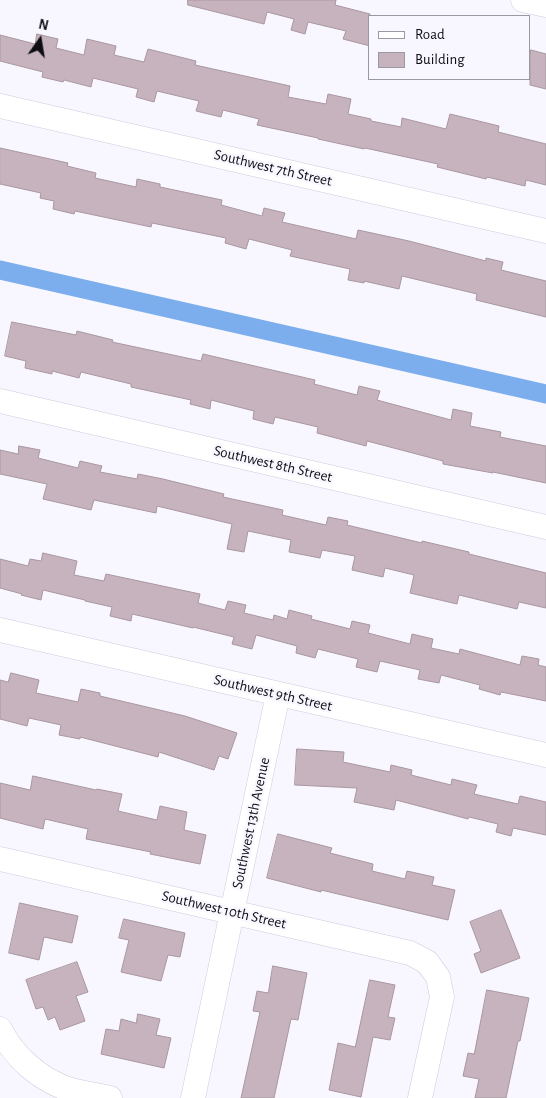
<!DOCTYPE html>
<style>
body{margin:0}
#map{position:relative;width:546px;height:1098px;overflow:hidden;background:#f8f7ff;font-family:"Alegreya Sans",sans-serif}
canvas{display:block}
.legend{position:absolute;left:368px;top:15px;width:162px;height:65px;box-sizing:border-box;background:#f8f7ff;border:1px solid #9a99a1;margin:0;padding:6px 9px;list-style:none;font-size:15px;color:#0e0d13}
.legend li{display:flex;align-items:center;gap:10px;height:25px}
.legend b{width:25px;border:1px solid #9a99a1}
.north{position:absolute;left:15px;top:15px;width:50px;height:50px;-webkit-text-stroke:4px #f8f7ff;paint-order:stroke;rotate:13deg;font-size:14px;font-weight:700;line-height:20px;text-align:center;color:#0e0d13}
.north::after{content:'';display:block;margin:auto;width:18px;height:22px;background:#0e0d13;clip-path:polygon(50% 0,100% 100%,50% 72%,0 100%)}
</style>
<div id="map">
<canvas width="546" height="1098"></canvas>
<ul class="legend">
<li><b style="height:6px;background:#fff"></b>Road</li>
<li><b style="height:14px;background:#c6b3bd"></b>Building</li>
</ul>
<div class="north">N</div>
</div>
<script>
const g = document.querySelector('canvas').getContext('2d');
g.lineJoin = 'round';
function strokePath(path, color, width, dash) { g.strokeStyle = color; g.lineWidth = width; g.lineCap = dash ? 'butt' : 'round'; g.setLineDash(dash || []); g.stroke(path); }
function fillPath(path, color) { g.fillStyle = color; g.fill(path, 'evenodd'); }
function write(font, color, halo, rows, align = 'center') {
  g.font = font + ' "Alegreya Sans",sans-serif'; g.lineWidth = 4.5; g.setLineDash([]); g.textBaseline = 'middle'; g.strokeStyle = halo; g.fillStyle = color; for (const [text, x, y, turn = 0] of rows) {
    g.save(); g.translate(x, y); g.rotate((+turn || 0) * Math.PI / 180); g.textAlign = isNaN(turn) ? turn : align; if (halo) g.strokeText(text, 0, 0); g.fillText(text, 0, 0); g.restore();
  }
}
strokePath(new Path2D(`
 M0,270L546,394`), '#7cadec', 19);
const building = new Path2D(`
 M188,0H336L335,5L370,14V46L343,39L346,31L308,22L305,34L291,30L294,19L267,12L264,24L188,5Z
 M37,34L58,39L56,48L84,55L87,39L116,46L114,55L144,62L148,49L196,61L195,65L290,86L288,97L326,104L328,94L351,99L348,114L371,119V121L401,127L402,118L446,129L450,114L499,126L498,132L546,144V185L526,180L525,186L487,177L486,179L437,167L438,164L365,148L364,149L318,139V138L257,125L259,119L223,110L221,117L196,111L199,101L157,91L154,102L136,97L138,89L93,78L91,87L64,80L63,82L42,77L43,72L0,61V35L35,44Z
 M531,50L546,54V89L530,85V58Z
 M0,148L68,163L67,166L96,173L95,178L136,187L137,179L160,184V187L222,200L221,205L262,216L264,208L285,213L282,222L356,239L358,230L409,241L486,261V258L503,262L501,270L546,281V317L476,300L477,294L402,276L399,289L364,281V283L348,280L350,269L290,256L292,250L249,239L246,249L225,243L226,238L152,223L151,227L75,211L74,214L53,209L54,201L40,198L41,193L0,184Z
 M12,322L76,335L77,331L113,340L112,342L201,361L203,354L315,380L314,384L357,395L359,386L380,391L377,400L451,420L453,409L472,413L470,426L501,432L500,437L546,446V483L493,472V473L443,464V461L367,441L366,446L317,433L318,427L275,417L273,424L253,419L254,411L211,400L210,409L190,404L191,400L131,387V384L81,372L79,378L52,371V374L25,368L26,361L5,356Z
 M19,446L40,450L38,458L78,468L80,461L102,466L100,472L137,479L138,474L163,479L224,494L223,497L283,510L282,515L326,525L328,517L348,521L347,525L422,543V541L469,552V554L546,573V608L519,602L517,609L459,595L457,604L410,593L414,575L385,568L383,577L352,570L355,556L322,550L320,558L289,552L291,540L248,531L244,552L227,549L232,524L157,506L156,513L94,500L91,510L43,499L47,484L0,474V450L18,454Z
 M43,553L77,561L74,575L104,581L106,574L200,594L198,603L225,610L228,601L246,605L244,613L273,620L274,615L287,619L289,610L312,616L311,619L350,629L352,621L370,625L368,633L410,644L412,634L433,639L431,648L459,654L460,649L520,665L522,656L539,659L538,665L546,667V701L501,692L500,695L479,689L480,685L441,675L439,683L418,679L420,670L380,661L377,672L356,667L358,659L318,649L315,658L296,653L297,646L256,635L252,649L232,644L234,637L193,627V628L132,614L131,621L110,616L112,607L85,601V600L43,590L41,600L21,595L22,594L0,588V559L28,566L30,559L41,561Z
 M11,673L39,680L36,693L78,702L81,689L100,693V696L185,716L237,733L228,759L219,756L214,770L159,752L158,757L80,737V739L59,735L61,725L29,718L27,726L0,719V680L8,682Z
 M297,749L344,752L343,762L390,772L391,765L412,770L411,775L451,785L452,779L477,785L474,794L518,804L520,796L546,802V835L513,828L511,836L496,832L498,824L469,817L468,819L396,800L394,810L354,802L357,788L295,785Z
 M33,776L96,790L97,789L122,794L118,811L157,820L160,806L187,812L184,830L206,835L200,864L150,854L151,852L86,839L88,829L45,819L43,829L0,818V783L30,790Z
 M278,834L332,848L330,853L373,864L372,871L405,879L407,871L434,877L432,885L455,890L448,920L321,890V892L267,878Z
 M20,903L78,916L72,943L44,937L39,960L9,953Z
 M501,910L520,958L481,973L474,954L481,951L470,922Z
 M124,919L185,933L180,957L168,955L161,981L121,972L129,940L119,938Z
 M77,962L88,992L76,996L85,1021L60,1030L55,1017L48,1020L43,1007L36,1009L26,980Z
 M273,966L307,973L298,1020L291,1019L274,1098H241L260,1012L253,1011L257,991L268,993Z
 M370,980L395,985L388,1017L395,1018L390,1040L373,1037L361,1097L329,1090L338,1043L355,1047Z
 M487,990L529,998L520,1041H518L506,1098H475L479,1079L463,1076L468,1053L474,1054Z
 M138,1014L160,1019L156,1035L171,1038L164,1068L101,1054L106,1029L119,1031L121,1019L136,1023Z`);
fillPath(building, '#c6b3bd');
strokePath(building, '#a997a0', 1);
const minor = new Path2D(`
 M523,0L546,5
 M0,106L546,231
 M0,401L546,527
 M0,630L546,755
 M0,859L410,953L427,962L438,977L442,997L420,1098
 M0,1029C14,1057 39,1079 68,1089C82,1093 97,1095 110,1098
 M193,1098L278,694`);
strokePath(minor, '#cccbdd', 25);
strokePath(minor, '#fff', 24);
write('15px', '#0e0d13', '#f8f7ff', [
 ["Southwest 7th Street",273,168,13],
 ["Southwest 8th Street",273,464,13],
 ["Southwest 9th Street",273,693,13],
 ["Southwest 13th Avenue",251,823,-78],
 ["Southwest 10th Street",224,910,13]
]);
</script>
